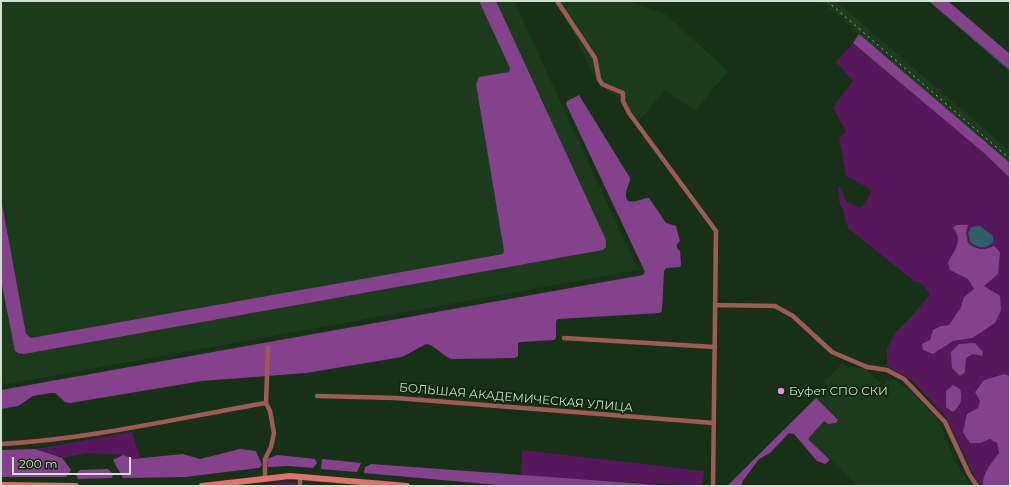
<!DOCTYPE html>
<meta charset="utf-8">
<style>
body{margin:0}
#map{position:relative;width:1011px;height:487px;overflow:hidden;background:#183018;font-family:Montserrat,sans-serif}
canvas{display:block}
.frame{position:absolute;inset:0;border:2px solid #d0dfcf;pointer-events:none}
.scale{position:absolute;left:12px;top:457px;width:119px;height:18px;box-sizing:border-box;border:2px solid #d0dfcf;border-top:0;padding-left:5px;font-size:12px;line-height:14px;white-space:nowrap;color:#d0dfcf;-webkit-text-stroke:3px #0e260e;paint-order:stroke}
</style>
<div id="map">
<canvas width="1011" height="487"></canvas>
<div class="frame"></div>
<div class="scale">200 m</div>
</div>
<script>
const g = document.querySelector('canvas').getContext('2d');
g.lineJoin = 'round';
function fillPath(path, color) { g.fillStyle = color; g.fill(path, 'evenodd'); }
function strokePath(path, color, width, dash) { g.strokeStyle = color; g.lineWidth = width; g.lineCap = dash ? 'butt' : 'round'; g.setLineDash(dash || []); g.stroke(path); }
function write(font, color, halo, rows, align = 'center') {
  g.font = font + ' Montserrat,sans-serif'; g.lineWidth = 4; g.setLineDash([]); g.textBaseline = 'middle'; g.strokeStyle = halo; g.fillStyle = color; for (const [text, x, y, turn = 0] of rows) {
    g.save(); g.translate(x, y); g.rotate((+turn || 0) * Math.PI / 180); g.textAlign = isNaN(turn) ? turn : align; if (halo) g.strokeText(text, 0, 0); g.fillText(text, 0, 0); g.restore();
  }
}
fillPath(new Path2D(`
 M1,1H514L638,270L1,385Z
 M554,1H629L665,14L728,71L695,111L665,90L637,123L623,97L614,96L597,82L572,30Z
 M820,1H836L1010,151V163Z
 M842,363L848,369L851,366L865,369L883,385L888,379L894,380L910,390L937,419L956,462L971,486H858L792,423L828,385L824,382Z`), '#1c3a1c');
fillPath(new Path2D(`
 M853,43L984,153L1010,178V277L1008,281L1010,280V376C995,372 983,381 975,392L980,401L978,408L967,414L980,443L990,439L997,442L999,453C991,464 982,473 983,486H981L975,477L946,417L913,381L887,366V349L895,333L913,315L930,294L922,284L914,281L848,228L843,210L839,201L838,187H840L846,201L859,208L864,205L872,190L846,176L839,137L846,132L833,107L853,81L836,62ZM967,226L966,233L968,243L976,249L986,250L983,286L972,338L953,341L933,354L923,344L930,340L941,326L949,325L961,307L964,297L974,289L968,279L950,270L953,253L959,244L958,234ZM975,343L973,354L966,358L951,353L959,344Z
 M132,432L140,458L133,459L123,455L88,453L62,458L36,449Z
 M522,450L704,471L702,486L521,476Z
 M285,482L335,486H255Z`), '#57175d');
fillPath(new Path2D(`
 M479,1H496L606,240V247L603,250L24,354L18,353L15,351L1,280V199L26,334L31,338L503,254L504,251L476,84L479,77L509,72L510,68Z
 M929,1H948L1010,54V70Z
 M859,34L1010,163V178L984,153L853,43Z
 M579,95L630,178C630,184 626,188 626,194C625,209 643,197 649,198L666,223L676,226L680,241L677,244V248L680,251L681,264L680,267L666,268L664,271L662,311L660,313L558,319L556,321V338L554,340L521,342L518,343V356L515,358L451,359C443,356 435,345 426,344L402,357L306,373L202,381L70,403L65,402L55,393H51L33,396L18,406L1,409V390L643,275L645,272L566,104L567,101Z
 M956,225H968L966,233L968,243C977,250 983,251 994,246L1000,252L998,274L984,286L1000,296L1001,310L995,323L972,338L953,341L933,354L923,350L922,344L930,340L933,330L941,326L949,325L961,307L964,297L974,289L968,279L950,270L948,263C954,250 964,241 953,228Z
 M975,343L983,352L982,356L973,354L966,358L965,372L960,376L952,368L951,352L959,344Z
 M1004,374L1010,376V486H983C982,473 991,464 999,453L997,443L990,439L980,443H970L963,432L967,414L978,408L980,401L975,392L984,380Z
 M953,385L960,389C963,399 961,405 953,412L946,407V391Z
 M816,398L838,420L836,423L828,424L824,421L808,439L830,460L825,464L817,461L794,434L789,433L770,453L759,459L742,482V486H727Z
 M35,449L62,458L71,470L66,477H1V450Z
 M240,449L256,451L262,465L259,468L185,477L123,478L113,460L123,455L133,459L183,454L200,459Z
 M277,455L315,459L317,463L313,468L288,466L268,467L267,459Z
 M322,459L361,463L357,472L321,469Z
 M371,464L673,486H509L364,473L365,467Z
 M108,469L113,474L112,478L78,479L76,474L80,470Z`), '#85428c');
fillPath(new Path2D(`
 M980,226L993,236V242C985,250 978,248 970,242L968,233L971,227Z`), '#2d5f64');
strokePath(new Path2D(`
 M929,1L1010,71`), '#2d5f64', 1);
strokePath(new Path2D(`
 M557,1L595,58L599,79L602,84L623,93V101L629,113L716,231L713,486
 M716,305L775,306L793,316L832,352L867,367L887,370L904,379L945,422L969,474L977,486
 M564,338L715,347
 M317,396L396,398L714,423
 M266,403L268,347
 M1,444C91,439 178,418 266,403L270,411L274,433L271,447L265,459V478
 M300,477V486`), '#9d5b57', 4.5);
strokePath(new Path2D(`
 M1,485L76,486
 M202,486L290,476L407,486`), '#de746f', 6);
strokePath(new Path2D(`
 M827,1L1010,159`), '#9cae9c', 1, [2, 4]);
for (const [x, y, r, color] of [
 [781,391,4,"#ee8cf8"]
]) { const dot = new Path2D(); dot.arc(x, y, r, 0, 2 * Math.PI); g.fillStyle = color; g.fill(dot); strokePath(dot, '#0e260e', 1.5); }
write('12px', '#d0dfcf', '#0e260e', [
 ["Буфет СПО СКИ",789,391]
], 'left');
write('12px', '#d0dfcf', '#0e260e', [
 ["БОЛЬШАЯ АКАДЕМИЧЕСКАЯ УЛИЦА",516,398,5]
]);
</script>
